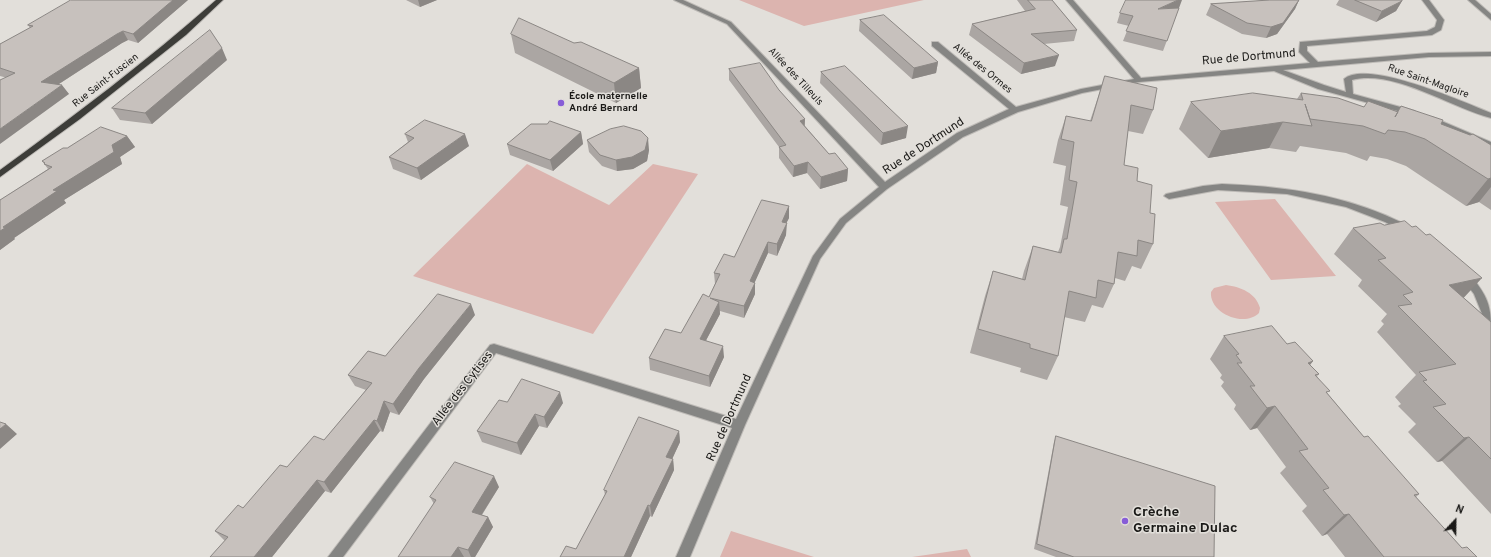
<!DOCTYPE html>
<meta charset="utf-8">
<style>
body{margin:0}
#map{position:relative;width:1491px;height:557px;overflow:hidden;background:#e2dfda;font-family:Overpass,sans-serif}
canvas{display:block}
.north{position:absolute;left:1435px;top:501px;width:40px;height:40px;-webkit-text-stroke:3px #e2dfda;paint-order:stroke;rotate:22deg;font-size:11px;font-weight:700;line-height:16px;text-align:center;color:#1a1917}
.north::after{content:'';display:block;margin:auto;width:14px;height:18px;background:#1a1917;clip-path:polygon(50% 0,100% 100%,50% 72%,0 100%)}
</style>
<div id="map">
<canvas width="1491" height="557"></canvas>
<div class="north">N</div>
</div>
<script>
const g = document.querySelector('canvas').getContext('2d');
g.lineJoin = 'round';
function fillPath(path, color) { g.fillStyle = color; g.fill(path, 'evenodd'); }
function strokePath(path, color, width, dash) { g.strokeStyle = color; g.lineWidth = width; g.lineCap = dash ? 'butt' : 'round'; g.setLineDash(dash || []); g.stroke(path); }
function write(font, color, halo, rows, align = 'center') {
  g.font = font + ' Overpass,sans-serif'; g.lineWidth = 3; g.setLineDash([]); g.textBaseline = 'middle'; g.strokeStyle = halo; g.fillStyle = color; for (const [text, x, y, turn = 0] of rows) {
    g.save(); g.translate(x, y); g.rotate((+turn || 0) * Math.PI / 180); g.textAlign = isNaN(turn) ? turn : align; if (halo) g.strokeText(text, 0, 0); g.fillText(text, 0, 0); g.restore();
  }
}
fillPath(new Path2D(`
 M739,0H924L804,26Z
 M527,164L609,205L653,164L698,174L593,334L413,276Z
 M1275,199L1336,276L1271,280L1215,202Z
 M1226,285C1241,287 1256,293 1260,308L1259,313C1244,328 1209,313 1211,292L1214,288Z
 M731,531L814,557H720Z
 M967,549L971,557H912Z`), '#dcb4af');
const minor = new Path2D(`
 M674,0H683L731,22L885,182L957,133L1009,109L932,46V42H938L1016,107L1081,89L1134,79L1066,0H1073L1141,78L1310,63L1299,52L1300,42L1427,31L1435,27L1437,20L1422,0H1429L1444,20L1441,30L1432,35L1307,46V51L1318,62L1429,53L1491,52V56L1429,57L1283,70L1324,85L1346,92L1344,79C1367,59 1464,102 1491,113V118C1451,108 1394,69 1352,80L1353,94L1415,111L1416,113L1412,115L1318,89L1274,71L1139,82L1082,93L1018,112L963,137L887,189L846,223L820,259L745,425L690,557H676L732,428L496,353L343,557H328L490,345L494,344L736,419L813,256L840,219L879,187L727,24Z
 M1468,0H1475L1491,14V20Z
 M1426,117H1432L1491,142V148L1426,121Z
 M1222,184C1278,186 1333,193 1385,215C1393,219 1407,223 1412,230L1407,233L1404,232L1385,222L1346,207L1287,194L1218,190L1169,199L1164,196L1166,194L1203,186Z
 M1466,273L1470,274C1485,294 1491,302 1491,327L1487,326L1474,294L1461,277Z`);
const major = new Path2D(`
 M216,0H223L186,35L80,119L0,177V170C74,116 147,61 216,0Z`);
strokePath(minor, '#bebbb7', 2);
strokePath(major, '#bebbb7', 2);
fillPath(minor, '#858583');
fillPath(major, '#3d3d39');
fillPath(new Path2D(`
 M188,0L138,43L128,40L122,43L59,84L69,94L0,76V44L30,28L28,25Z
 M406,0H437L420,7Z
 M1017,0H1052L1077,30L1074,41L1044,44L1055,66L1021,74L969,35L972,24L1025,11Z
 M1270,0H1299L1295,9L1277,34L1266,38L1242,34L1206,15L1211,4Z
 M1339,0H1402V1L1396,11L1376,22L1336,5Z
 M1179,8L1163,51L1123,41L1129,26L1117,23L1120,13Z
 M860,20L938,62L936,73L912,79L859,31Z
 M511,34L574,43L639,68L641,88L616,103L515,53Z
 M227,60L152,124L120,120L112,108Z
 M729,69L779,90L805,119V126L829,154L848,169L847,181L820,189L807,173L793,177L779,158V147L729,80Z
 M821,72L906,138L881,145L820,83Z
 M1105,76L1153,110L1143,134L1128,131L1124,165L1137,181L1150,213L1153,244L1141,269L1132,266L1125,281L1115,278L1114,284L1103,308L1092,305L1085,322L1064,317L1058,356L1047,380L1020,372L1021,368L970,353L985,296L993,271L1022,279L1024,271L1033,246L1058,252L1060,247L1068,207L1060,205L1066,166L1053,163L1058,140L1066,116L1090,121Z
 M1301,93L1364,107L1398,111L1401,106L1441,124L1491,145V210L1479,202L1466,206L1406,166L1387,159L1370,156L1367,161L1346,153L1300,146L1296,152L1269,148L1208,158L1179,129L1191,102L1297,99Z
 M581,132L583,144L553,171L510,155L507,144Z
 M405,134L469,146L421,180L393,169L389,157L408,142Z
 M127,136L135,147L120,157L122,164L64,200L66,203L14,238L15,239L0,250V200L48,169L42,161L67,148Z
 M587,140L649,150L647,161L633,169L617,171L602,166L589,152Z
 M789,206V218L786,223V235L777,256L768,253L754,283H755V294L744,318L720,311V314L706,340L724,357L710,387L650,370L649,358L681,333L709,297L715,284L714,273L734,257Z
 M1353,228L1464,298L1491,322V514L1442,461L1437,462L1408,432L1416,424L1398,406L1401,404L1395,397L1416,375L1377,332L1384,324L1381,321L1387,314L1358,286L1362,280L1334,254Z
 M475,315L424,379L399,415L390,412L383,432L380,431L331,493L325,491L272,557H210L225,541L215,531L243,508L287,467L324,440L366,390L355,386L348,375L385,356Z
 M1224,336L1287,344L1313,361L1310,365L1319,374L1317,376L1328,394L1364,437L1419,494L1416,497L1462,548L1477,557H1345L1327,534L1322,536L1302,511L1307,506L1280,473L1286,467L1257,428L1250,430L1234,409L1236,405L1221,386L1224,382L1220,378L1222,375L1210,359Z
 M507,402L563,403L547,428L539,426L521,455L482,442L477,431Z
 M679,431L680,442L672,459H673L674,470L652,517L650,516L631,557H560L576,549L605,495L604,490Z
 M1056,436L1214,557H1056L1034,549L1054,442Z
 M499,487L482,515L488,517L493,527L475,557H398L434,504L430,497Z`), '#aba6a3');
fillPath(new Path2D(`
 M173,0H188L138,43L133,34Z
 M418,0H437L420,7Z
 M1178,0H1182L1179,8L1158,9Z
 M1299,0L1295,9L1277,34L1266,38L1271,27Z
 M1402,1L1396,11L1376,22L1382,11Z
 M123,31L128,40L122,43L48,91L41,82L117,34Z
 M222,48L227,60L152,124L145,113Z
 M1059,55L1055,66L1021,74L1024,63Z
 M938,62L936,73L912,79L914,68Z
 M639,68L641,88L616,103L614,83Z
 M62,85L69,94L0,144V129Z
 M805,119L804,130L800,121Z
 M1283,122L1269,148L1208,158L1221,131Z
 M908,126L906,138L881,145L883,133Z
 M581,132L583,144L553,171L550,160Z
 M465,134L469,146L421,180L417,168Z
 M127,136L135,147L120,157L122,164L64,200L66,203L14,238L15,239L0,250V231L3,227L112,145Z
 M648,138L649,150L647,161L633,169L617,171L616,160Z
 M808,162L807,173L793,177L794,166Z
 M848,169L847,181L820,189L821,177Z
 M1491,178V187L1479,202L1466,206L1488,179Z
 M789,206V218L781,234L782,222Z
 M787,223L786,235L777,256V244Z
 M768,242V253L750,293V281Z
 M1482,278L1458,304L1449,285Z
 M755,283V294L744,318V306Z
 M719,302L720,314L701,350L700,339Z
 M471,304L475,315L424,379L399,415L393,404L419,368Z
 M723,346L724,357L710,387L709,376Z
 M1313,361L1295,384L1308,363Z
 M560,392L563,403L547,428L544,417Z
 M384,401L390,412L383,432L377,421Z
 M1275,406L1257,428L1250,430L1267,408Z
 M535,414L539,426L521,455L517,443Z
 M374,420L380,431L331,493L324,482Z
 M6,424L17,434L0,449V429Z
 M679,431L680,442L668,468L666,457Z
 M1469,437L1442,461L1437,462L1464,438Z
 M673,459L674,470L652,517L650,506Z
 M494,476L499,487L477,522L472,512Z
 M317,480L325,491L272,557H254Z
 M648,505L650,516L631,557H624Z
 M1349,514L1327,534L1322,536L1344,515Z
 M488,517L493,527L475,557H471L468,550Z
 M458,547L464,557H451Z`), '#8b8784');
const building = new Path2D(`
 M71,0H173L133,34L123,31L117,34L41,82L62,85L0,129V80L15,73L0,68V44L33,26L28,25Z
 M1028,0H1052L1077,30L1031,34L1059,55L1024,63L972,24L1035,9Z
 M1126,0H1178L1158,9L1179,8L1167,41L1126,31L1133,16L1120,13Z
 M1270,0H1299L1283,23L1271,27L1247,23L1211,4Z
 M1355,0H1402V1L1382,11Z
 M884,15L938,62L914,68L860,20Z
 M519,18L574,43L581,42L639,68L614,83L511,34Z
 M210,30L222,48L145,113L112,108Z
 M760,63L779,90L805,119L800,121L829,154L835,153L848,169L821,177L808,162L794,166L779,147L786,145L729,69Z
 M845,66L908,126L883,133L821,72Z
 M1105,76L1157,88L1153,110L1131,105L1124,165L1138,168L1137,181L1152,185L1150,213L1155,214L1153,244L1138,240L1137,256L1118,252L1114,284L1098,280L1096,298L1069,291L1058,356L1030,348V344L978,329L993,271L1025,280L1033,246L1061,253L1064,239H1067L1077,182L1069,180L1074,142L1061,139L1066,116L1091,121Z
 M1253,93L1303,100L1301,93L1338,98L1364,107L1368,101L1398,112L1395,117L1401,106L1443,120L1441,124L1470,135L1473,134L1491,145V178L1488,179L1425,139L1405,132L1388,130L1385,134L1363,126L1310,119L1305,104L1312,126L1283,122L1221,131L1191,102Z
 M425,120L465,134L417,168L389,157L414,138L405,134Z
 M550,121L581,132L550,160L507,144L531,124H547Z
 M624,126L641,131L648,138L645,150L632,157L616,160L600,155L587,140L610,129Z
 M101,127L127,136L112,145L114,152L53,190L57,191L3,227L5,228L0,231V200L52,167L44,164L45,163L42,161L63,148H67Z
 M762,200L789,206L782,222L787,223L777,244L768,242L750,281L755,283L744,306L710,298L719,302L700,339L723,346L709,376L649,358L665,329L681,333L703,294L709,297L720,274L714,273L724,254L734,257Z
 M1405,221L1412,227L1416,226L1426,235L1430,234L1482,278L1449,285L1491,322V459L1469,437L1464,438L1433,407L1446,404L1423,381L1427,380L1419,372L1456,364L1398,306L1412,304L1403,295L1413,292L1378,260L1386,258L1353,228L1380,223L1384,225Z
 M438,294L471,304L419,368L393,404L384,401L377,421L374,420L324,482L317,480L254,557H210L228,537L215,531L238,505L243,508L280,465L287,467L314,436L324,440L372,383L348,375L368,351L385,356Z
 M1272,326L1287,344L1295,342L1313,361L1308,363L1319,374L1315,375L1330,391L1326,392L1364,437L1368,436L1419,494L1414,495L1462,548L1467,547L1477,557H1384L1349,514L1344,515L1323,490L1329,488L1299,451L1308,449L1275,406L1267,408L1250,386H1255L1237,363H1242L1236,355L1239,354L1224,336Z
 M522,379L560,392L544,417L535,414L517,443L477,431L499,400L507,402Z
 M639,417L679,431L666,457L673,459L650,506L648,505L624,557H560L566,546L576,549L607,491L604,490Z
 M0,422L6,424L0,429Z
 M1056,436L1215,486L1214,557H1074L1037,544Z
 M455,462L494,476L472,512L488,517L468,550L458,547L451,557H398L436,500L430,497Z`);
fillPath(building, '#c7c1bd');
strokePath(building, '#8b8784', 1);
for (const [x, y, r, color] of [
 [561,103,4,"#875dd7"],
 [1125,521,4,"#875dd7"]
]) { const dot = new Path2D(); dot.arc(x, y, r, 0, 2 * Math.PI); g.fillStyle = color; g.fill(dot); strokePath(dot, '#e2dfda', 1.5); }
write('10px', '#1a1917', '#e2dfda', [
 ["Allée des Ormes",982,69,39],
 ["Allée des Tilleuls",795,77,47],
 ["Rue Saint-Fuscien",106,81,-38],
 ["Rue Saint-Magloire",1428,82,19]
]);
write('bold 10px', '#1a1917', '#e2dfda', [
 ["École maternelle",569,97],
 ["André Bernard",569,109]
], 'left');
write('12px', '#1a1917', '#e2dfda', [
 ["Rue de Dortmund",1249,58,-5],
 ["Rue de Dortmund",924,147,-33],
 ["Allée des Cytises",463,389,-52],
 ["Rue de Dortmund",730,418,-66]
]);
write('bold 14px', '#1a1917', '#e2dfda', [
 ["Crèche",1133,513],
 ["Germaine Dulac",1133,529]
], 'left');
</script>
